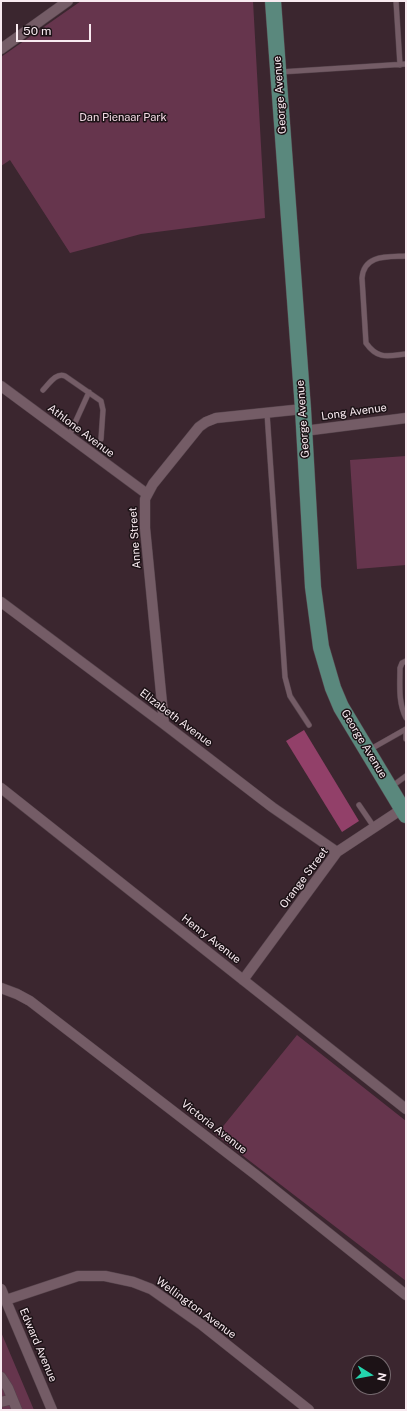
<!DOCTYPE html>
<style>
body{margin:0}
#map{position:relative;width:407px;height:1411px;overflow:hidden;background:#3b262f;font-family:"Public Sans",sans-serif}
canvas{display:block}
.frame{position:absolute;inset:0;border:2px solid #f8eaf0;pointer-events:none}
.north{position:absolute;left:351px;top:1355px;width:40px;height:40px;box-sizing:border-box;background:#1c1216;border:1px solid #74686d;border-radius:50%;rotate:101deg;font-size:11px;font-weight:700;line-height:16px;text-align:center;color:#f8eaf0}
.north::after{content:'';display:block;margin:auto;width:14px;height:18px;background:#24d5ae;clip-path:polygon(50% 0,100% 100%,50% 72%,0 100%)}
.scale{position:absolute;left:16px;top:24px;width:75px;height:18px;box-sizing:border-box;border:2px solid #f8eaf0;border-top:0;padding-left:5px;font-size:12px;line-height:14px;white-space:nowrap;color:#f8eaf0;-webkit-text-stroke:3px #1c1216;paint-order:stroke}
</style>
<div id="map">
<canvas width="407" height="1411"></canvas>
<div class="frame"></div>
<div class="north">N</div>
<div class="scale">50 m</div>
</div>
<script>
const g = document.querySelector('canvas').getContext('2d');
g.lineJoin = 'round';
function fillPath(path, color) { g.fillStyle = color; g.fill(path, 'evenodd'); }
function strokePath(path, color, width, dash) { g.strokeStyle = color; g.lineWidth = width; g.lineCap = dash ? 'butt' : 'round'; g.setLineDash(dash || []); g.stroke(path); }
function write(font, color, halo, rows, align = 'center') {
  g.font = font + ' "Public Sans",sans-serif'; g.lineWidth = 3; g.setLineDash([]); g.textBaseline = 'middle'; g.strokeStyle = halo; g.fillStyle = color; for (const [text, x, y, turn = 0] of rows) {
    g.save(); g.translate(x, y); g.rotate((+turn || 0) * Math.PI / 180); g.textAlign = isNaN(turn) ? turn : align; if (halo) g.strokeText(text, 0, 0); g.fillText(text, 0, 0); g.restore();
  }
}
fillPath(new Path2D(`
 M81,1H253L265,218L141,234L70,253L10,160L1,166V57Z
 M406,456V565L357,569L350,460Z
 M297,1035L406,1121V1281L216,1135Z
 M1,1332L34,1410H1Z`), '#66354d');
fillPath(new Path2D(`
 M304,730L359,821L342,832L286,741Z`), '#924069');
const lane = new Path2D(`
 M396,1L400,65
 M280,72L406,64
 M406,256C388,257 364,254 362,278L366,343C378,360 388,356 406,354
 M43,390C49,384 56,372 65,376L101,401L103,410L101,439
 M267,413L285,677L290,696L309,725
 M69,436L89,392
 M406,661L402,663L400,668C400,686 398,702 406,718
 M406,729V739
 M369,750L406,729
 M391,787L406,776
 M359,805L374,827`);
const street = new Path2D(`
 M1,49L68,1
 M1,386L147,494
 M304,431L406,418
 M1,602L164,724L272,807L337,852
 M164,724L145,528V499L153,484L199,427L206,422L216,418L303,409
 M1,788L406,1109
 M243,980L337,852L402,809
 M1,988L17,994L30,1001L256,1175L406,1295
 M1,1289L52,1410
 M6,1300L78,1276H105L133,1282L151,1289L202,1325L309,1410
 M1,1377L8,1388L17,1410
 M1,1402L9,1400L12,1398`);
const primary = new Path2D(`
 M273,1L303,409L313,587L321,647L333,688L341,707L406,815`);
strokePath(lane, '#55434b', 6);
strokePath(street, '#55434b', 11);
strokePath(primary, '#55434b', 17);
strokePath(lane, '#745c66', 5);
strokePath(street, '#745c66', 10);
strokePath(primary, '#5a887d', 16);
write('11px', '#f8eaf0', '#1c1216', [
 ["George Avenue",280,95,-94],
 ["Long Avenue",354,412,-8],
 ["George Avenue",303,419,-94],
 ["Athlone Avenue",81,431,37],
 ["Anne Street",135,538,-94],
 ["Elizabeth Avenue",176,718,37],
 ["George Avenue",364,744,59],
 ["Orange Street",304,878,-53],
 ["Henry Avenue",211,939,38],
 ["Victoria Avenue",214,1127,38],
 ["Wellington Avenue",196,1308,36],
 ["Edward Avenue",38,1345,67]
]);
write('11px', '#f4dbe5', '#1c1216', [
 ["Dan Pienaar Park",123,118]
]);
</script>
